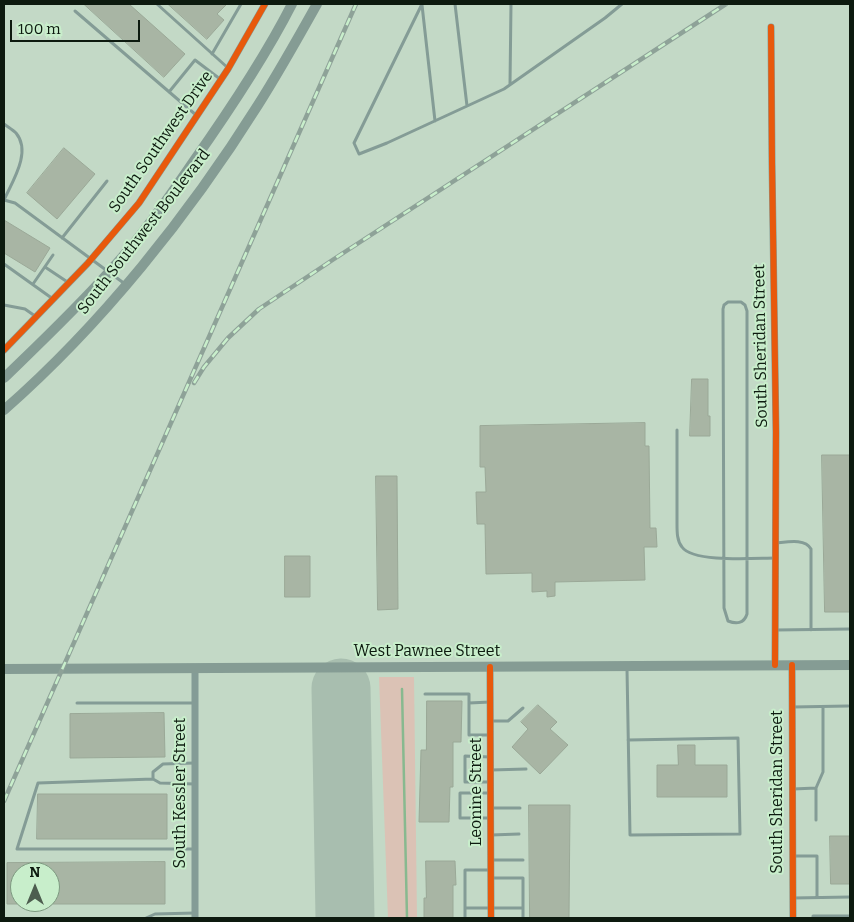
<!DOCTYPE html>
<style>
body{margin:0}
#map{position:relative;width:854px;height:922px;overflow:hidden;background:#c3d9c6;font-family:Bitter,serif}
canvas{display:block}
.frame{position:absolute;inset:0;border:5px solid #0d1a0f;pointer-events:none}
.north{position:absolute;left:10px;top:862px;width:50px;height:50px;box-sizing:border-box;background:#c8eecb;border:1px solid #7d9980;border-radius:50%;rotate:0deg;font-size:14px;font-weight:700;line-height:20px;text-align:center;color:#0d1a0f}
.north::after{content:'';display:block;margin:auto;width:18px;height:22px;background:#4d5d4f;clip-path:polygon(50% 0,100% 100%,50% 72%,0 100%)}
.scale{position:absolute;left:10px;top:20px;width:130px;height:22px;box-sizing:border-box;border:2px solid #0d1a0f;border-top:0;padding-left:6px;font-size:15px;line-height:18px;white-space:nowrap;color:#0d1a0f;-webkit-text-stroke:4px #c8eecb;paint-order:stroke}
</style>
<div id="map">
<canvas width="854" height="922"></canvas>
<div class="frame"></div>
<div class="north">N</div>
<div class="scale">100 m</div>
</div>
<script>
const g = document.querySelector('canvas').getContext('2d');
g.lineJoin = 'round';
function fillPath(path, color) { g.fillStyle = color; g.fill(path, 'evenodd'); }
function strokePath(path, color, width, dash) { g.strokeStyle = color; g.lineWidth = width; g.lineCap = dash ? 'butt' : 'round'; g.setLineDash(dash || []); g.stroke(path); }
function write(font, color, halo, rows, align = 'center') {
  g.font = font + ' Bitter,serif'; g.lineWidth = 4; g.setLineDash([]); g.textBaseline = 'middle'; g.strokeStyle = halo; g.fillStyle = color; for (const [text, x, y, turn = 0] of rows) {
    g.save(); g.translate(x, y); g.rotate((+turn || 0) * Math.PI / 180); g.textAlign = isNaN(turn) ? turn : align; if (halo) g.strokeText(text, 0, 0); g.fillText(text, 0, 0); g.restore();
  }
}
fillPath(new Path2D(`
 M379,677H414L417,918H388Z`), '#dbc2b5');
strokePath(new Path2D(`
 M402,689L407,918`), '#88b98f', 2.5);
strokePath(new Path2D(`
 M341,688L345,918`), '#a8beaf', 59);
const building = new Path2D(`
 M84,4H129L185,54L164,77Z
 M168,4H227L217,14L224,20L207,39Z
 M64,148L95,174L57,219L27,193Z
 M4,220L50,248L35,272L4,253Z
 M692,379H708V416H710V436H690Z
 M645,423V446H649L650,528H656L657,547H644L645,580L555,582V596L547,597V591L532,592V573L486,574L485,524H477L476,492H486L485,467H480V426Z
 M822,455H850V612H825Z
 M376,476H397L398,609L378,610Z
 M285,556H310V597H285Z
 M427,701H462L461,742H453V787H450L449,822H419L421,750H426Z
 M538,705L557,722L550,729L568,745L540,774L512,747L528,729L521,722Z
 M164,713L165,757L70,758V714Z
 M678,745H695V765H727V797H657V765H678Z
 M38,794H167V839H37Z
 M529,805H570L569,918H530Z
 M830,836H850V884H831Z
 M426,861H455L456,885H453V918H424V898H426Z
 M165,862V904H50V872H20V904H7V863Z`);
fillPath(building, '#a8b5a4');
strokePath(building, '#9aa897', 1);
strokePath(new Path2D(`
 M157,4L228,68
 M422,4L354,143L359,154L387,143L504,89L605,18L622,4
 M455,4L467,106
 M422,5L435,121
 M75,11L196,115
 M212,54L241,4
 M510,84L511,4
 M169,92L195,60L220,79
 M4,124C8,127 13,130 16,133C32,152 12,182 4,200
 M4,200L15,203L125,284
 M62,238L107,181
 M4,264L53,299
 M45,267L69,283
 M33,284L53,255
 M728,302H741L745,305L747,311V614C744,624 736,624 728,621L724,608L723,309L724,305Z
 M4,305L25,309L35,316
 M677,430V524C677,532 677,541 682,547C693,563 756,558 775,558
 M776,543C787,542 805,538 811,549V630
 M776,630L850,629
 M627,669L630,835L740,834L738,738L628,740
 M425,694H469V703
 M77,703H194
 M793,707L848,706
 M491,721H508L523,708
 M490,735H469V703L490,702
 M194,763L163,764L153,772V779L160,783L195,784
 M491,770L526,769
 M153,779L38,783L17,849H194
 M490,782H465V756L490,757
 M793,789L816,788L823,772V707
 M489,793H460V818H490
 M491,808H520
 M816,820V788
 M491,835L519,834
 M794,856H817V897
 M491,860H523
 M491,878H523V918
 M793,898L850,897
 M465,908H523
 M146,918L155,914L195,913
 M465,918V870H491
 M813,918V916H850`), '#849c96', 3);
strokePath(new Path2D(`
 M771,27L772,162L776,432L775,665
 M4,350L88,263L139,203L228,69L265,4
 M792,665L793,918
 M490,667L491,918
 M195,669V918`), '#849c96', 7);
strokePath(new Path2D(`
 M4,378C39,344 75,310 108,273C140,239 167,200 193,162C229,111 264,59 292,4
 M4,410C101,325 189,215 258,105C279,72 298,38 317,4
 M4,669L850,665`), '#859c94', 10);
const rail = new Path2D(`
 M194,383L204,367L228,338L259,309L334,259L726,4
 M4,801L356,4`);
strokePath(rail, '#8ea298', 4.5);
strokePath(rail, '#c8eecb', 2.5, [8]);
strokePath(new Path2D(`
 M771,27L772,162L776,432L775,665
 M4,350L88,263L139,203L228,69L265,4
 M792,665L793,918
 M490,667L491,918`), '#e8590c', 6);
write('16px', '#0d1a0f', '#c8eecb', [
 ["South Southwest Drive",161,142,-55],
 ["South Southwest Boulevard",144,232,-52],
 ["South Sheridan Street",761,346,-91],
 ["West Pawnee Street",427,652],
 ["Leonine Street",477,792,-90],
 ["South Sheridan Street",778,792,-90],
 ["South Kessler Street",181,793,-90]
]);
</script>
